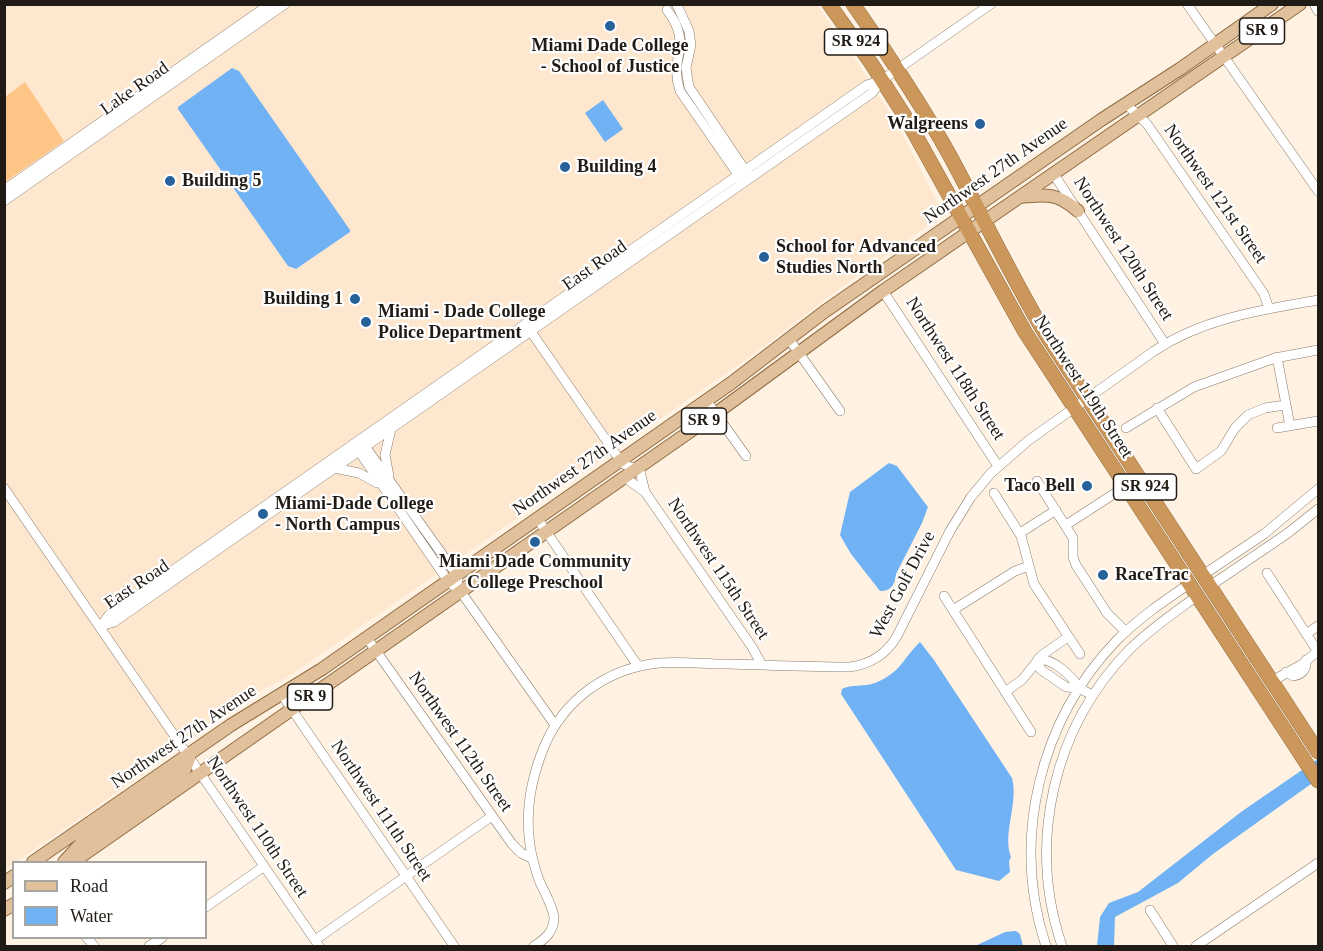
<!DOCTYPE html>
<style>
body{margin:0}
#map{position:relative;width:1323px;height:951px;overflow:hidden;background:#fff2e3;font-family:Georgia,serif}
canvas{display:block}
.frame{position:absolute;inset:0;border:6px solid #211b15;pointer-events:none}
.legend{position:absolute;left:12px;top:861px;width:195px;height:78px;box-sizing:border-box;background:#fff;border:2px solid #a6a4a1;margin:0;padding:8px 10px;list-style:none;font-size:18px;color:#211b15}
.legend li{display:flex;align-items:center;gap:12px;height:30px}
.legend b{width:30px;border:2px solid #a6a4a1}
</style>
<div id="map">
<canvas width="1323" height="951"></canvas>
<div class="frame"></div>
<ul class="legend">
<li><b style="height:8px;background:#e0c19c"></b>Road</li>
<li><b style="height:16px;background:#70b2f4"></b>Water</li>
</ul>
</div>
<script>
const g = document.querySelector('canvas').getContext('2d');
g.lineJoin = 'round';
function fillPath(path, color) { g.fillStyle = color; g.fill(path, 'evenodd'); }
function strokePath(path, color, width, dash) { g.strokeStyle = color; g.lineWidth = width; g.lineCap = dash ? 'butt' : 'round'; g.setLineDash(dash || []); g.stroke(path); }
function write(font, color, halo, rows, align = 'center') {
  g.font = font + ' Georgia,serif'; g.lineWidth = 4.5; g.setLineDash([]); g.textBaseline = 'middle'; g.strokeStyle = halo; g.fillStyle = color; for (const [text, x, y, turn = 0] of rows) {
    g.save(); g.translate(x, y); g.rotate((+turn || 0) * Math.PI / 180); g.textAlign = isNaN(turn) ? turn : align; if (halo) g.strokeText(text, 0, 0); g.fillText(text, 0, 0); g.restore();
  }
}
fillPath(new Path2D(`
 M5,5H817L855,59L899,127L940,207L939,218L835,292L754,354L291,675L260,691L76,821L16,862H14L5,871Z`), '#fee7cf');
fillPath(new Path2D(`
 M25,82L64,141L5,182V97Z`), '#fdc586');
fillPath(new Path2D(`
 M232,68L239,71L350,230V232L296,269L288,266L178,109V107Z
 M603,100L623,129L605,142L585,113Z
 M889,463L897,466L928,507L922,523L896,574C895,584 892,591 880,591L851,554L840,535L850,492Z
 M920,642L934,660L1012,778C1019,803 1002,833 1011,857L1009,861L1010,872L999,881L956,870L841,694L842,689C851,684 864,687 875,683C902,672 902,659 920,642Z
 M1318,759V779L1213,854L1178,883L1115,917L1114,946H1097L1100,917L1109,903L1138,892L1241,812Z
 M1016,931L1020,934L1023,946H975L1005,932Z`), '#70b2f4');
const minor = new Path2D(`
 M1187,4L1318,191
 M1314,4L1318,11
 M677,5L689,31L691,45L686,68L689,87L749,176
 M667,10C694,45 668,57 680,91L741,179
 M1126,104L1147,124L1264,294L1269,309
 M1053,173L1165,344
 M4,190L270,4
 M4,201L285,4
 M883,291L998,466
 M527,326L622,463L632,468L639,467L645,492
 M789,339L840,411
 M1277,357L1290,426
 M706,400L746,456
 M1157,408L1196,469L1221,451L1235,428L1248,415L1265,408L1285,405
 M1126,428L1194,387L1275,358L1318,350
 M1277,428L1318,421
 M362,442L457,575L458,581
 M356,447L448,581L461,592L555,725
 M334,468L359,473L377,483
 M389,476L385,455L391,429
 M624,477L645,492L752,647L762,665
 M1037,481L1073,538V557L1076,565L1107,613L1126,632
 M4,488L319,946
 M994,493L1021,536L1034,584L1080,654
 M537,518L638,666
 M1066,525L1126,486
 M1020,533L1056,510
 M1267,573L1318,652
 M1203,575L1264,534L1318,489
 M1210,586L1288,533L1318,509
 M944,596L1031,732
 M953,610L1015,571L1029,566
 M101,626L109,615L867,85L882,80L991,4
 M101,626L114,622L872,93L882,80
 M1306,634L1318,626
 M367,638L512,844L521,853L533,859
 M1286,672L1293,676C1302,675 1307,669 1306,660
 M1272,681L1301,665L1318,651
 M1079,688C1071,675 1054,659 1038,659L1040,669L1066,687L1079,688L1092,695
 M1005,692L1022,680L1042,655L1068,637
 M282,695L454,946
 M206,907L263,867
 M1150,910L1173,946
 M87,938L94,946
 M315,940L492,816
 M149,946L162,938
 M534,946C545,939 554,932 554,917C552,904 544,892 539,880C534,866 530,850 529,836C526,806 533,774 544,747C564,699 608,668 659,663C682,661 704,664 727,664C768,665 809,667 850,667C871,664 886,655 897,636L950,531L971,497L991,473L1029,440L1154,351C1204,318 1261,310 1318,300
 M1046,946C1011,840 1039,721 1117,640C1139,618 1164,601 1189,584
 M1062,946C1027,843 1053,728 1129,650C1150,629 1174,613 1197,596
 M1196,946L1318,863`);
const major = new Path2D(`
 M1020,197C1046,194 1058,193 1078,211
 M33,862L231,725L322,669L730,384L824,312L1101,120L1180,69L1272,4
 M64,862L85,839L185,769L189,759L188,754
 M73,862L715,414L883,291L1300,4
 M4,883L14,876
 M4,910L14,904`);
const highway = new Path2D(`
 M829,4L871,63L906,118L1025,332L1318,781
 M853,4C887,53 920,102 949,154C982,215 1011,276 1046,335L1318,752`);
strokePath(minor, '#897a6a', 10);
strokePath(major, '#906c42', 14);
strokePath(highway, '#906c42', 15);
strokePath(minor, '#fff', 9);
strokePath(major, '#e0c19c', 12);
strokePath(highway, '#cc975a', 14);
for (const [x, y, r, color] of [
 [610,26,6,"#266299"],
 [980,124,6,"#266299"],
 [565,167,6,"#266299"],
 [170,181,6,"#266299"],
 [764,257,6,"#266299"],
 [355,299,6,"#266299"],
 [366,322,6,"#266299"],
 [1087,486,6,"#266299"],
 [263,514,6,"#266299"],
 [535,542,6,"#266299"],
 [1103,575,6,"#266299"]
]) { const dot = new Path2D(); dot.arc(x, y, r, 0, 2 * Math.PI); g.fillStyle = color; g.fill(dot); strokePath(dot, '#fff', 2); }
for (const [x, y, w] of [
 [1262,31,45],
 [856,42,63],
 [704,421,45],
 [1145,487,63],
 [310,697,45]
]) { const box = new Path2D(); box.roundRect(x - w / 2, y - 13, w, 26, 4.5); g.fillStyle = '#fff'; g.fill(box); strokePath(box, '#211b15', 1.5); }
write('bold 16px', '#211b15', null, [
 ["SR 9",1262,31],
 ["SR 924",856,42],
 ["SR 9",704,421],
 ["SR 924",1145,487],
 ["SR 9",310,697]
]);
write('bold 18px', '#211b15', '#fff', [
 ["Miami Dade College",610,46,"center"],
 ["- School of Justice",610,67,"center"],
 ["Walgreens",968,124,"right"],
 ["Building 4",577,167],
 ["Building 5",182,181],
 ["School for Advanced",776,247],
 ["Studies North",776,268],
 ["Building 1",343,299,"right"],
 ["Miami - Dade College",378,312],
 ["Police Department",378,333],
 ["Taco Bell",1075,486,"right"],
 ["Miami-Dade College",275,504],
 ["- North Campus",275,525],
 ["Miami Dade Community",535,562,"center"],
 ["College Preschool",535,583,"center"],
 ["RaceTrac",1115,575]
], 'left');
write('18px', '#211b15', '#fff', [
 ["Lake Road",135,89,-35],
 ["Northwest 27th Avenue",996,171,-35],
 ["Northwest 121st Street",1215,194,55],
 ["Northwest 120th Street",1123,249,57],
 ["East Road",595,266,-35],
 ["Northwest 118th Street",955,369,57],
 ["Northwest 119th Street",1083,387,57],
 ["Northwest 27th Avenue",585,463,-35],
 ["Northwest 115th Street",718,569,56],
 ["East Road",137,585,-34],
 ["West Golf Drive",903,585,-62],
 ["Northwest 27th Avenue",184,737,-34],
 ["Northwest 112th Street",460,742,55],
 ["Northwest 111th Street",381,811,56],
 ["Northwest 110th Street",257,827,56]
]);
</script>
